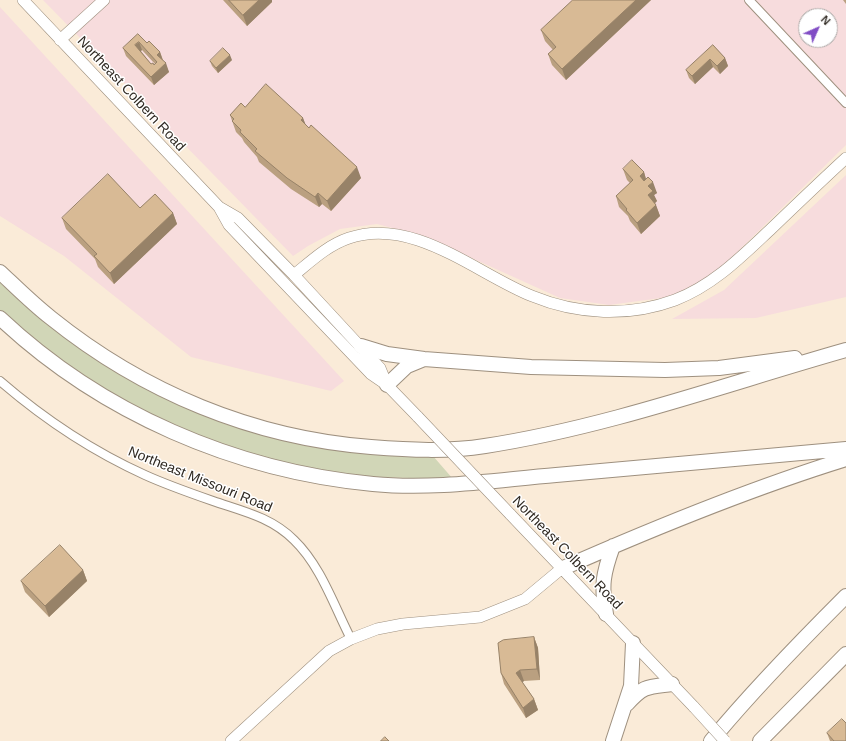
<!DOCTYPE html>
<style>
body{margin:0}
#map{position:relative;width:846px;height:741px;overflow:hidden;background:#faebd8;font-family:Arial,sans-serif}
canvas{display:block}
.north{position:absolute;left:798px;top:8px;width:40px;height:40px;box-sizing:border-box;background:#fff;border:1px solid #aca9a7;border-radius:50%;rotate:45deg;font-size:11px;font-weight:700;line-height:16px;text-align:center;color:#2f2922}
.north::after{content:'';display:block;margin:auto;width:14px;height:18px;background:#814dc5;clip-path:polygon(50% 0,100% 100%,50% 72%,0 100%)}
</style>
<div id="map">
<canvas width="846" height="741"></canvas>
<div class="north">N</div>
</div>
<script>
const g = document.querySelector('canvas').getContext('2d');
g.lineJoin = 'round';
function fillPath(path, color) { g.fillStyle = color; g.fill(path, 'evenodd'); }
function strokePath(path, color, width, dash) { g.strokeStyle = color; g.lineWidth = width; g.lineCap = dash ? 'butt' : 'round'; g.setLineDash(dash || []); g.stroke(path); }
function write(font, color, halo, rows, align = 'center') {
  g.font = font + ' Arial,sans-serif'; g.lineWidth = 3; g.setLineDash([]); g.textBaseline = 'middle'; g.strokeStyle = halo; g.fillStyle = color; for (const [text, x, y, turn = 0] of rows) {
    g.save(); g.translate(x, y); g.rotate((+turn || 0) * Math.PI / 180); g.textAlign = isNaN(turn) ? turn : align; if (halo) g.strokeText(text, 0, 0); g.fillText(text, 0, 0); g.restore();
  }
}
fillPath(new Path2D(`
 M43,0H846V145L718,271L676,296L609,305L560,298L423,236L377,224L340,229L308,246L293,256ZM806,16H830V40H806Z
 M0,7L344,381L331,391L191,357L64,256L0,216Z
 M846,175V297L756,318L672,319L724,290Z`), '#f7dcdd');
fillPath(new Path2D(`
 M0,281L94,358L128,379L225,424L306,446L380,454L433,456L453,479C407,478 360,478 314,470C197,449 88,391 0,311Z`), '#d1d6b7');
const street = new Path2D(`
 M749,0L846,103
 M0,381C44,419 92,451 145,475C167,485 190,493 213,501C242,511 271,517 294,540C321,566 334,606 351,639`);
const secondary = new Path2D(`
 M23,0L219,207L229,225L371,374L387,385L418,417
 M60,40L104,0
 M219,207L238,218L294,275L380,368L387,385
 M294,275C311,261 328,245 349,238C413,216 477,274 532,296C578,315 629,317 675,300C714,285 742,256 772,228C797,204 821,181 846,158
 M510,514L694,707
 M231,741L329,651L351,639L377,629L403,624L480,617L525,599L561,569`);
const highway = new Path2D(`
 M0,272C17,288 33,304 51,318C143,392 253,438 371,447C409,450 448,452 485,446C608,427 726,384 846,350
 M0,318C101,413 235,471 373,484C434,490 496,480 556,475C653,466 749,458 846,449
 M361,346L387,354L424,359L531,367L665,370L719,368L795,358
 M387,385L407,366L424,359
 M561,569C654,528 749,489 846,459
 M606,614C601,585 603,574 613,546
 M627,704C644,685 648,687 672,684
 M613,741L631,686L633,643
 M711,741C753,690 799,643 846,596
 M760,741L846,654`);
strokePath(street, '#9e907f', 10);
strokePath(secondary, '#9e907f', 12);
strokePath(highway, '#9e907f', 16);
strokePath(street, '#fff', 8);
strokePath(secondary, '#fff', 11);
strokePath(highway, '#fff', 14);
const secondaryBridge = new Path2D(`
 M418,417L510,514
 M694,707L725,741`);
strokePath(secondaryBridge, '#9e907f', 12, []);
strokePath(secondaryBridge, '#fff', 11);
fillPath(new Path2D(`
 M223,0H272V2L247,26Z
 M573,0H651L566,80L552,65L548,54L553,50L545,41L541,30Z
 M843,0H846V4Z
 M138,34L147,43L160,52L163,60L169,72L154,85L126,56L123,48ZM142,50L155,64L154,65L151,64L141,51Z
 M713,45L725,58L728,66L720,74L713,67L695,84L689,78L686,70Z
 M232,60L218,73L212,66L210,61Z
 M245,107L303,118L305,124L361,178L331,211L322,204L319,207L291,189L259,162L257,157L244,142L242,138L236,132L230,115Z
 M623,169L644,172L646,179L657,193L654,195L657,201L655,203L660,216L641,234L630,221L628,216L619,207L616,196L630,183L627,180Z
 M140,208L173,213L177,224L114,284L98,267L95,259L66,229L62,218Z
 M83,570L87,581L49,617L25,592L21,581Z
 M534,637L538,648L540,680L524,681L522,682L534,699L538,710L526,718L504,684L501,673Z
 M827,733L846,741H830Z`), '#baa080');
fillPath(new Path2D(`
 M259,0H272V2L247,26L243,15Z
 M636,0H651L566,80L562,69Z
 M139,42L142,50L138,53L135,45Z
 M160,52L163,61L157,55Z
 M230,55L232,60L218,73L216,68Z
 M725,58L728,66L720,74L717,66Z
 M710,59L713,67L695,84L692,76Z
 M166,63L169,72L154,85L151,77Z
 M303,118L307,128L301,120Z
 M357,167L361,178L331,211L327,201Z
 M644,172L647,183L644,187L640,176Z
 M653,182L657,193L654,195L657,201L652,206L648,195V186Z
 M318,193L322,204L319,207L315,197Z
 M656,205L660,216L641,234L637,223Z
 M173,213L177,224L114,284L110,273Z
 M83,570L87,581L49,617L45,606Z
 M534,637L538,648L540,680L537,669Z
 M520,670L524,681L520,684L516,673Z
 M534,699L538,710L526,718L523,708Z`), '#978268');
const building = new Path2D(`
 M229,0H259L243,15Z
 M573,0H636L562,69L548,54L556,47L541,30Z
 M138,34L147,43L149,41L160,52L157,55L166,63L151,77L123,48ZM139,42L157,62L154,65L153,63L151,64L135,45Z
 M713,45L725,58L717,66L710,59L692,76L686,70Z
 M223,48L230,55L216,68L210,61Z
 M266,84L303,118L301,120L309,128L311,125L357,167L327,201L318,193L315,197L287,178L255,151L257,149L240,132L241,130L232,121L234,119L230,115L241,103L245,107Z
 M632,160L644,172L640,176L644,181L648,177L653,182L648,186L653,191L648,195L656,205L637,223L626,210L627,209L616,196L633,180L623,169Z
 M108,174L140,208L155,194L173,213L110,273L94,256L97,254L62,218Z
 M60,545L83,570L45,606L21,581Z
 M534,637L537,669L520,670L516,673L534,699L523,708L501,673L498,643L503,640Z
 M842,719L846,723V741H834L827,733Z
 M385,737L389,741H381Z`);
fillPath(building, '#d8ba95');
strokePath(building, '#978268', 1);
write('14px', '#2f2922', '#fff', [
 ["Northeast Colbern Road",131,94,47],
 ["Northeast Missouri Road",200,480,22],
 ["Northeast Colbern Road",567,553,46]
]);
</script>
